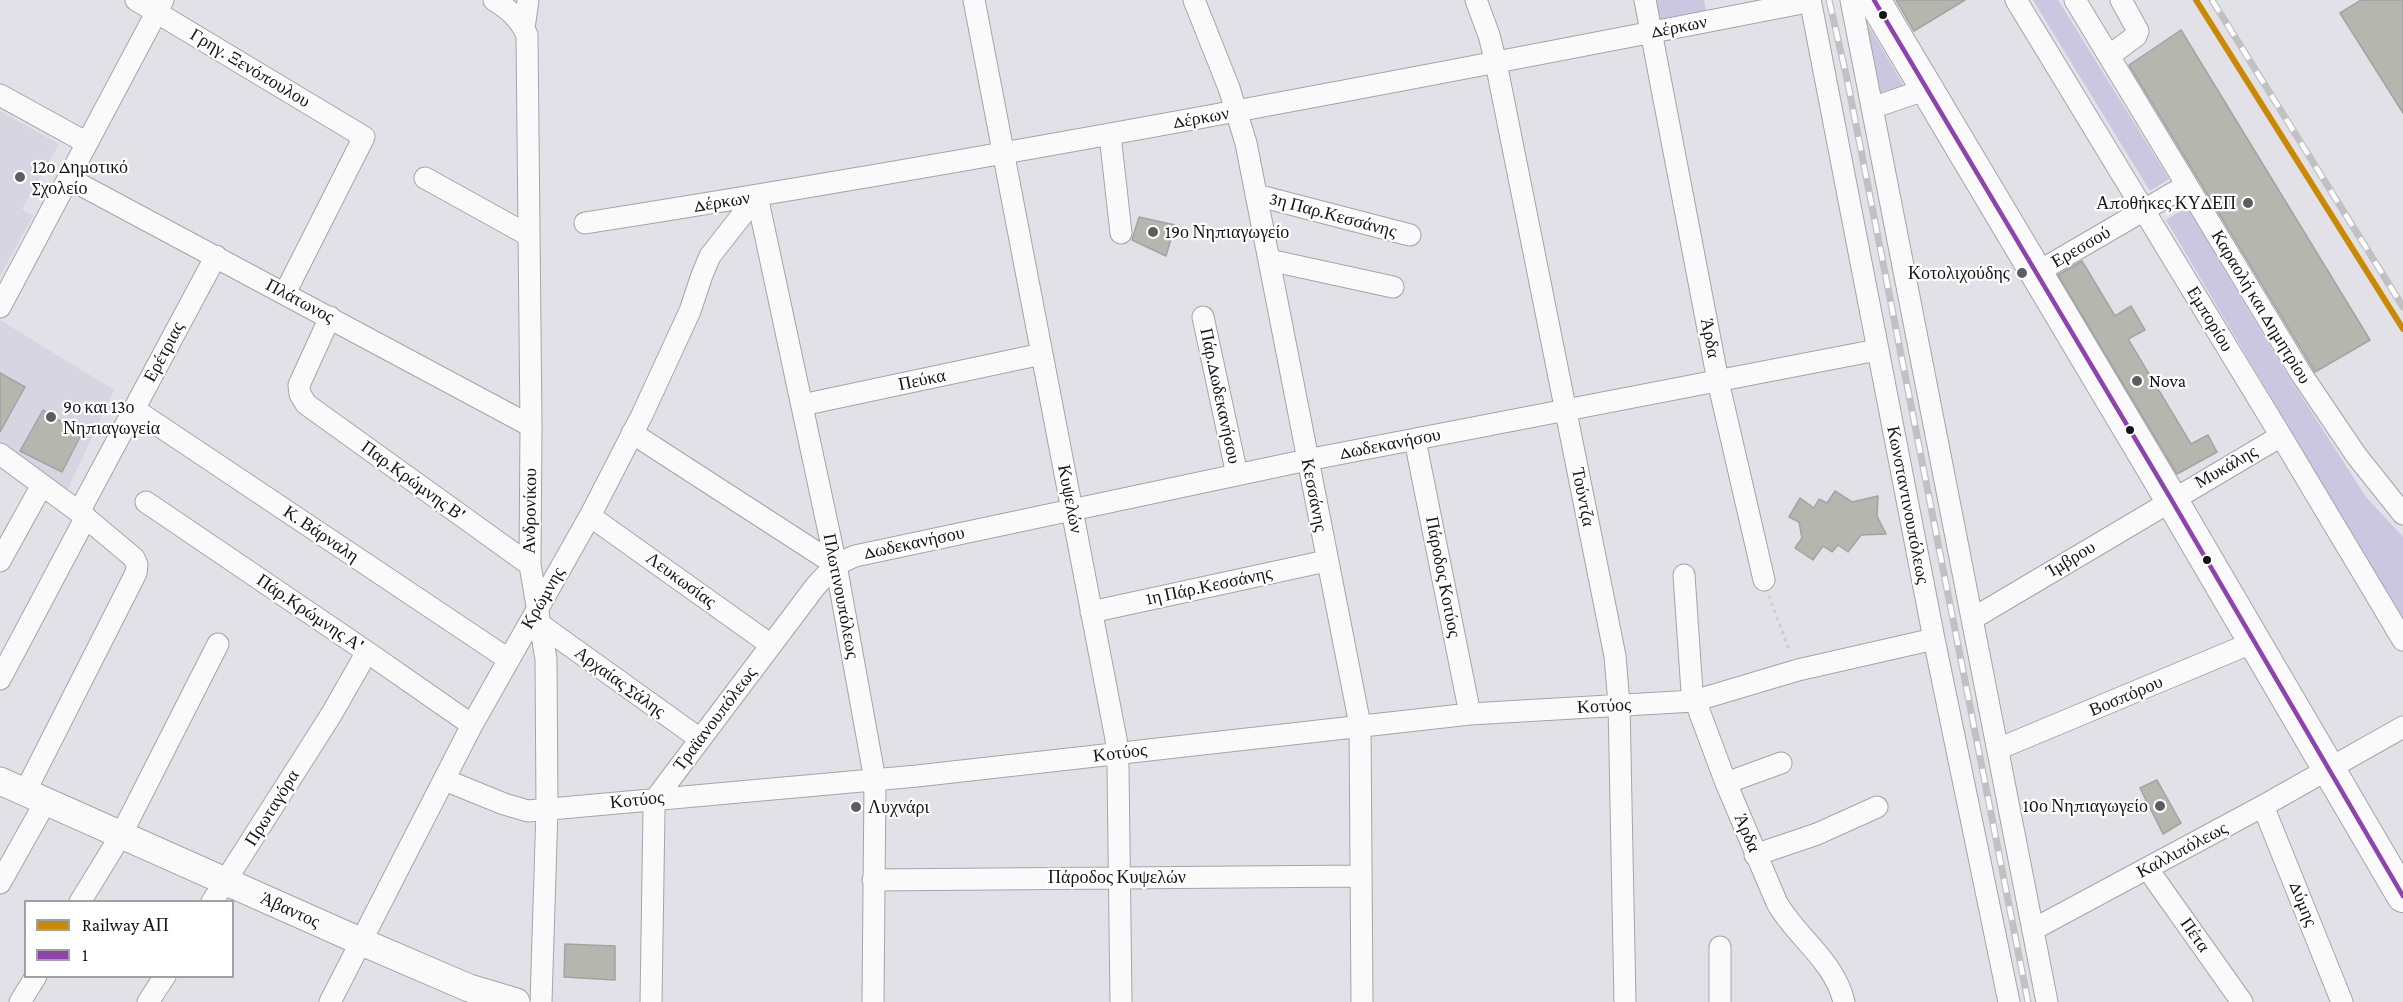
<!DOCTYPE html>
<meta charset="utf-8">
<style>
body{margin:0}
#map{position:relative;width:2403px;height:1002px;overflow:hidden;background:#e2e1e7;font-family:"Crimson Pro",serif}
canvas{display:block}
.legend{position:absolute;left:24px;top:900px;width:210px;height:78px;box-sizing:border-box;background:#fff;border:2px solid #a1a1a3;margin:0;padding:8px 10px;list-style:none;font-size:18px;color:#151418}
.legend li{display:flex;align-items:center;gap:12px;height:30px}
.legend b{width:30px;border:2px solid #a1a1a3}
</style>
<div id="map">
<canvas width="2403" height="1002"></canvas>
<ul class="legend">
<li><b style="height:8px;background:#ca8905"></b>Railway ΑΠ</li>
<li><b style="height:8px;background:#8e44ad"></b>1</li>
</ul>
</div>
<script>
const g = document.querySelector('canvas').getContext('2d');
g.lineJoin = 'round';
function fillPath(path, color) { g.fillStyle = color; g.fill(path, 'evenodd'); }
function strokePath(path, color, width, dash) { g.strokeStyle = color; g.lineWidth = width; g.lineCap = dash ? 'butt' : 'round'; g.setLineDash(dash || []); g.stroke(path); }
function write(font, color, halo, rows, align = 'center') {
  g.font = font + ' "Crimson Pro",serif'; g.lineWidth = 4.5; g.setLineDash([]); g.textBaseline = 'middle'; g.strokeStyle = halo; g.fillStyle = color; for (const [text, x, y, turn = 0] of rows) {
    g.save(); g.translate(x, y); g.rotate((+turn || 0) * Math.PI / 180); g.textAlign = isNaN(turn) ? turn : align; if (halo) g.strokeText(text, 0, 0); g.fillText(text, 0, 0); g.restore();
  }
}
fillPath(new Path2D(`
 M0,111L59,144L22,209L33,216L0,276Z
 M0,320L114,390L66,493L0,444Z`), '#d7d5e2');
fillPath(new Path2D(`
 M1651,0H1704L1706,11L1655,21Z
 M2033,0H2058L2169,179L2150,191Z
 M1867,23L1905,88L1880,97L1864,25Z
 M2187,207L2282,366L2366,497L2403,537V620L2166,220Z`), '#ccc7e0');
const building = new Path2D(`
 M1896,0H1965L1914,31Z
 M2361,0H2403V113L2340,13Z
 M2181,30L2370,340L2315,372L2129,65Z
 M1139,217L1175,225L1166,256L1132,240Z
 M2082,261L2115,316L2131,306L2145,330L2128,339L2191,444L2208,435L2217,452L2177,474L2058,275Z
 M0,373L25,387L0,432Z
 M43,410L81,435L62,472L20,451Z
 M1835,491L1852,502L1878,496L1877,516L1886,534L1861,535L1848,552L1838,545L1832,552L1823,546L1813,560L1795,548L1802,538L1799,522L1789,517L1800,498L1814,508L1819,499L1827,503Z
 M2157,780L2181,823L2163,834L2140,788Z
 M565,944L615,946V980L564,977Z`);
fillPath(building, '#b5b7ae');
strokePath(building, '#a3a3a3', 1.5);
const minor = new Path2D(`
 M136,0L364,137L285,293
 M494,0C510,10 519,18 527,35L531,426L530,565L546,659L547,809L541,1002
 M974,0L1116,739L1118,767L1121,1002
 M1194,0L1229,88L1246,143L1360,725L1362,1002
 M1476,0L1489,35L1496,63L1615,656L1619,704L1625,1002
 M1645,0L1718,381L1764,580
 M1851,0L2047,1002
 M2016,0L2281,436L2403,640
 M2075,0L2300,372L2356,455L2403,514
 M524,28L528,0
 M2109,56L2136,36L2138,31L2121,0
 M0,95L87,143
 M1872,108L1927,89
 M1110,135L1121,233
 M68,178L531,426
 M425,178L528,235
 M1256,195L1410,235
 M757,196L836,565L875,780L873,1002
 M585,223C993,159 1398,82 1802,3L1811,4L1934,639L2009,1002
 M1269,260L1393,287
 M2036,273L2187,185
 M0,307L163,0
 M330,317L299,385L300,394L306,404L530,565
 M1203,317L1237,475
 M802,405L1042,354
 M134,409L508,659
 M632,433L836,565
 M1415,440L1470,714
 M0,454L79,512L134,558L137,565L136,573L25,792
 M146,502L367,652L472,725
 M79,512L216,256
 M590,516L771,645
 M0,561L42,485
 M1684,575L1692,692L1726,783L1777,903C1797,938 1834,960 1844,1002
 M1091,612L1326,561
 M1972,619L2281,436
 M541,625L700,739
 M0,679L86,517
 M1998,749L2254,642
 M445,780L504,804L528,811L917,776L1470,714L1694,701L1798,670L1934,639
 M1726,783L1781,763
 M2263,806L2342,1002
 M1755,855L1817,834L1877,807
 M2147,868L2242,1002
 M873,880L1361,876
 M0,883L46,801
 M80,902L121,835L218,644
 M212,902L331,715L367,652
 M2034,929L2263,806L2403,727
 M1720,947V1002
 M20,1002L36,976
 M148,1002L165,976
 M330,1002L472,725L590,516L642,415L690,311L702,275L710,256L757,196
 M651,1002L654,810L656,798L815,587C827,573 837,563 855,556L1307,460L1877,350`);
const major = new Path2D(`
 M0,781L362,942L469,988L516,1002`);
const highway = new Path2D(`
 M1874,0L2171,499L2403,896`);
strokePath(minor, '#a5a4a9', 23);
strokePath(major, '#a5a4a9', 29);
strokePath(highway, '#a5a4a9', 34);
strokePath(new Path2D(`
 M1769,596L1790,652`), '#cdccce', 3, [3, 4.5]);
strokePath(minor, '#fbfafb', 21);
strokePath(major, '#fbfafb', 27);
strokePath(highway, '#fbfafb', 32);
const rail = new Path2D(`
 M1829,0L1847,79L2028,1002
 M2212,0L2403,307`);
strokePath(rail, '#c1c1c2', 7);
strokePath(rail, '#fff', 4.5, [14]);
strokePath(new Path2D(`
 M1874,0L2171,499L2403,896`), '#8e44ad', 4.5);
strokePath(new Path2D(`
 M2196,0L2403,329`), '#ca8905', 6);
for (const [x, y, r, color] of [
 [1883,15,5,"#151418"],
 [20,177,6,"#5d5c60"],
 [2248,203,6,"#5d5c60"],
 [1153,232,6,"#5d5c60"],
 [2022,273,6,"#5d5c60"],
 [2137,381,6,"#5d5c60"],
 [51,417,6,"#5d5c60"],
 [2130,430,5,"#151418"],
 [2207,560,5,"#151418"],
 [2160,806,6,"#5d5c60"],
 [856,807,6,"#5d5c60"]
]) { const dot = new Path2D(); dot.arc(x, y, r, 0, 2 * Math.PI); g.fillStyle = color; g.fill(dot); strokePath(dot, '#fff', 2); }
write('18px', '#151418', '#fff', [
 ["Δέρκων",1679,27,-11],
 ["Γρηγ. Ξενόπουλου",250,68,31],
 ["Δέρκων",1201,118,-10],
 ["Δέρκων",722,202,-9],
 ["3η Παρ.Κεσσάνης",1333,215,15],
 ["Ερεσσού",2081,247,-30],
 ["Πλάτωνος",300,301,28],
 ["Καραολή και Δημητρίου",2261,307,59],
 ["Εμπορίου",2210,319,59],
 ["Άρδα",1710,338,79],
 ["Ερέτριας",164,352,-62],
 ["Πεύκα",922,380,-12],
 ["Πάρ.Δωδεκανήσου",1220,396,78],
 ["Δωδεκανήσου",1390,444,-11],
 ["Μυκάλης",2226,467,-30],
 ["Παρ.Κρώμνης Β'",413,481,36],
 ["Κεσσάνης",1314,495,79],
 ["Τούντζα",1583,497,79],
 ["Κυψελών",1070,499,79],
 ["Κωνσταντινουπόλεως",1908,505,79],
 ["Ανδρονίκου",530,511,-89],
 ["Κ. Βάρναλη",321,534,34],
 ["Δωδεκανήσου",914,543,-12],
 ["Ίμβρου",2071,559,-31],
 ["Πάροδος Κοτύος",1443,577,79],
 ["Λευκωσίας",681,580,36],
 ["1η Πάρ.Κεσσάνης",1209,586,-12],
 ["Πλωτινουπόλεως",841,596,79],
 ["Κρώμνης",543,598,-60],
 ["Πάρ.Κρώμνης Α'",310,613,34],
 ["Αρχαίας Σάλης",620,682,36],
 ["Βοσπόρου",2126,696,-23],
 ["Κοτύος",1604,706,-3],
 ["Τραϊανουπόλεως",715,719,-53],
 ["Κοτύος",1120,753,-7],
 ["Κοτύος",637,800,-6],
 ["Πρωταγόρα",272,808,-58],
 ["Άρδα",1747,833,67],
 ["Καλλιπόλεως",2182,850,-28],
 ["Πάροδος Κυψελών",1117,877],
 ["Δύμης",2303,904,68],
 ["Άβαντος",290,910,24],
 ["Πέτα",2195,935,55]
]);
write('18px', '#151418', '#fff', [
 ["12ο Δημοτικό",32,167],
 ["Σχολείο",32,188],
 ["Αποθήκες ΚΥΔΕΠ",2236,203,"right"],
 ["19ο Νηπιαγωγείο",1165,232],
 ["Κοτολιχούδης",2010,273,"right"],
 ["Nova",2149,381],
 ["9ο και 13ο",63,407],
 ["Νηπιαγωγεία",63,428],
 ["10ο Νηπιαγωγείο",2148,806,"right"],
 ["Λυχνάρι",868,807]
], 'left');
</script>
